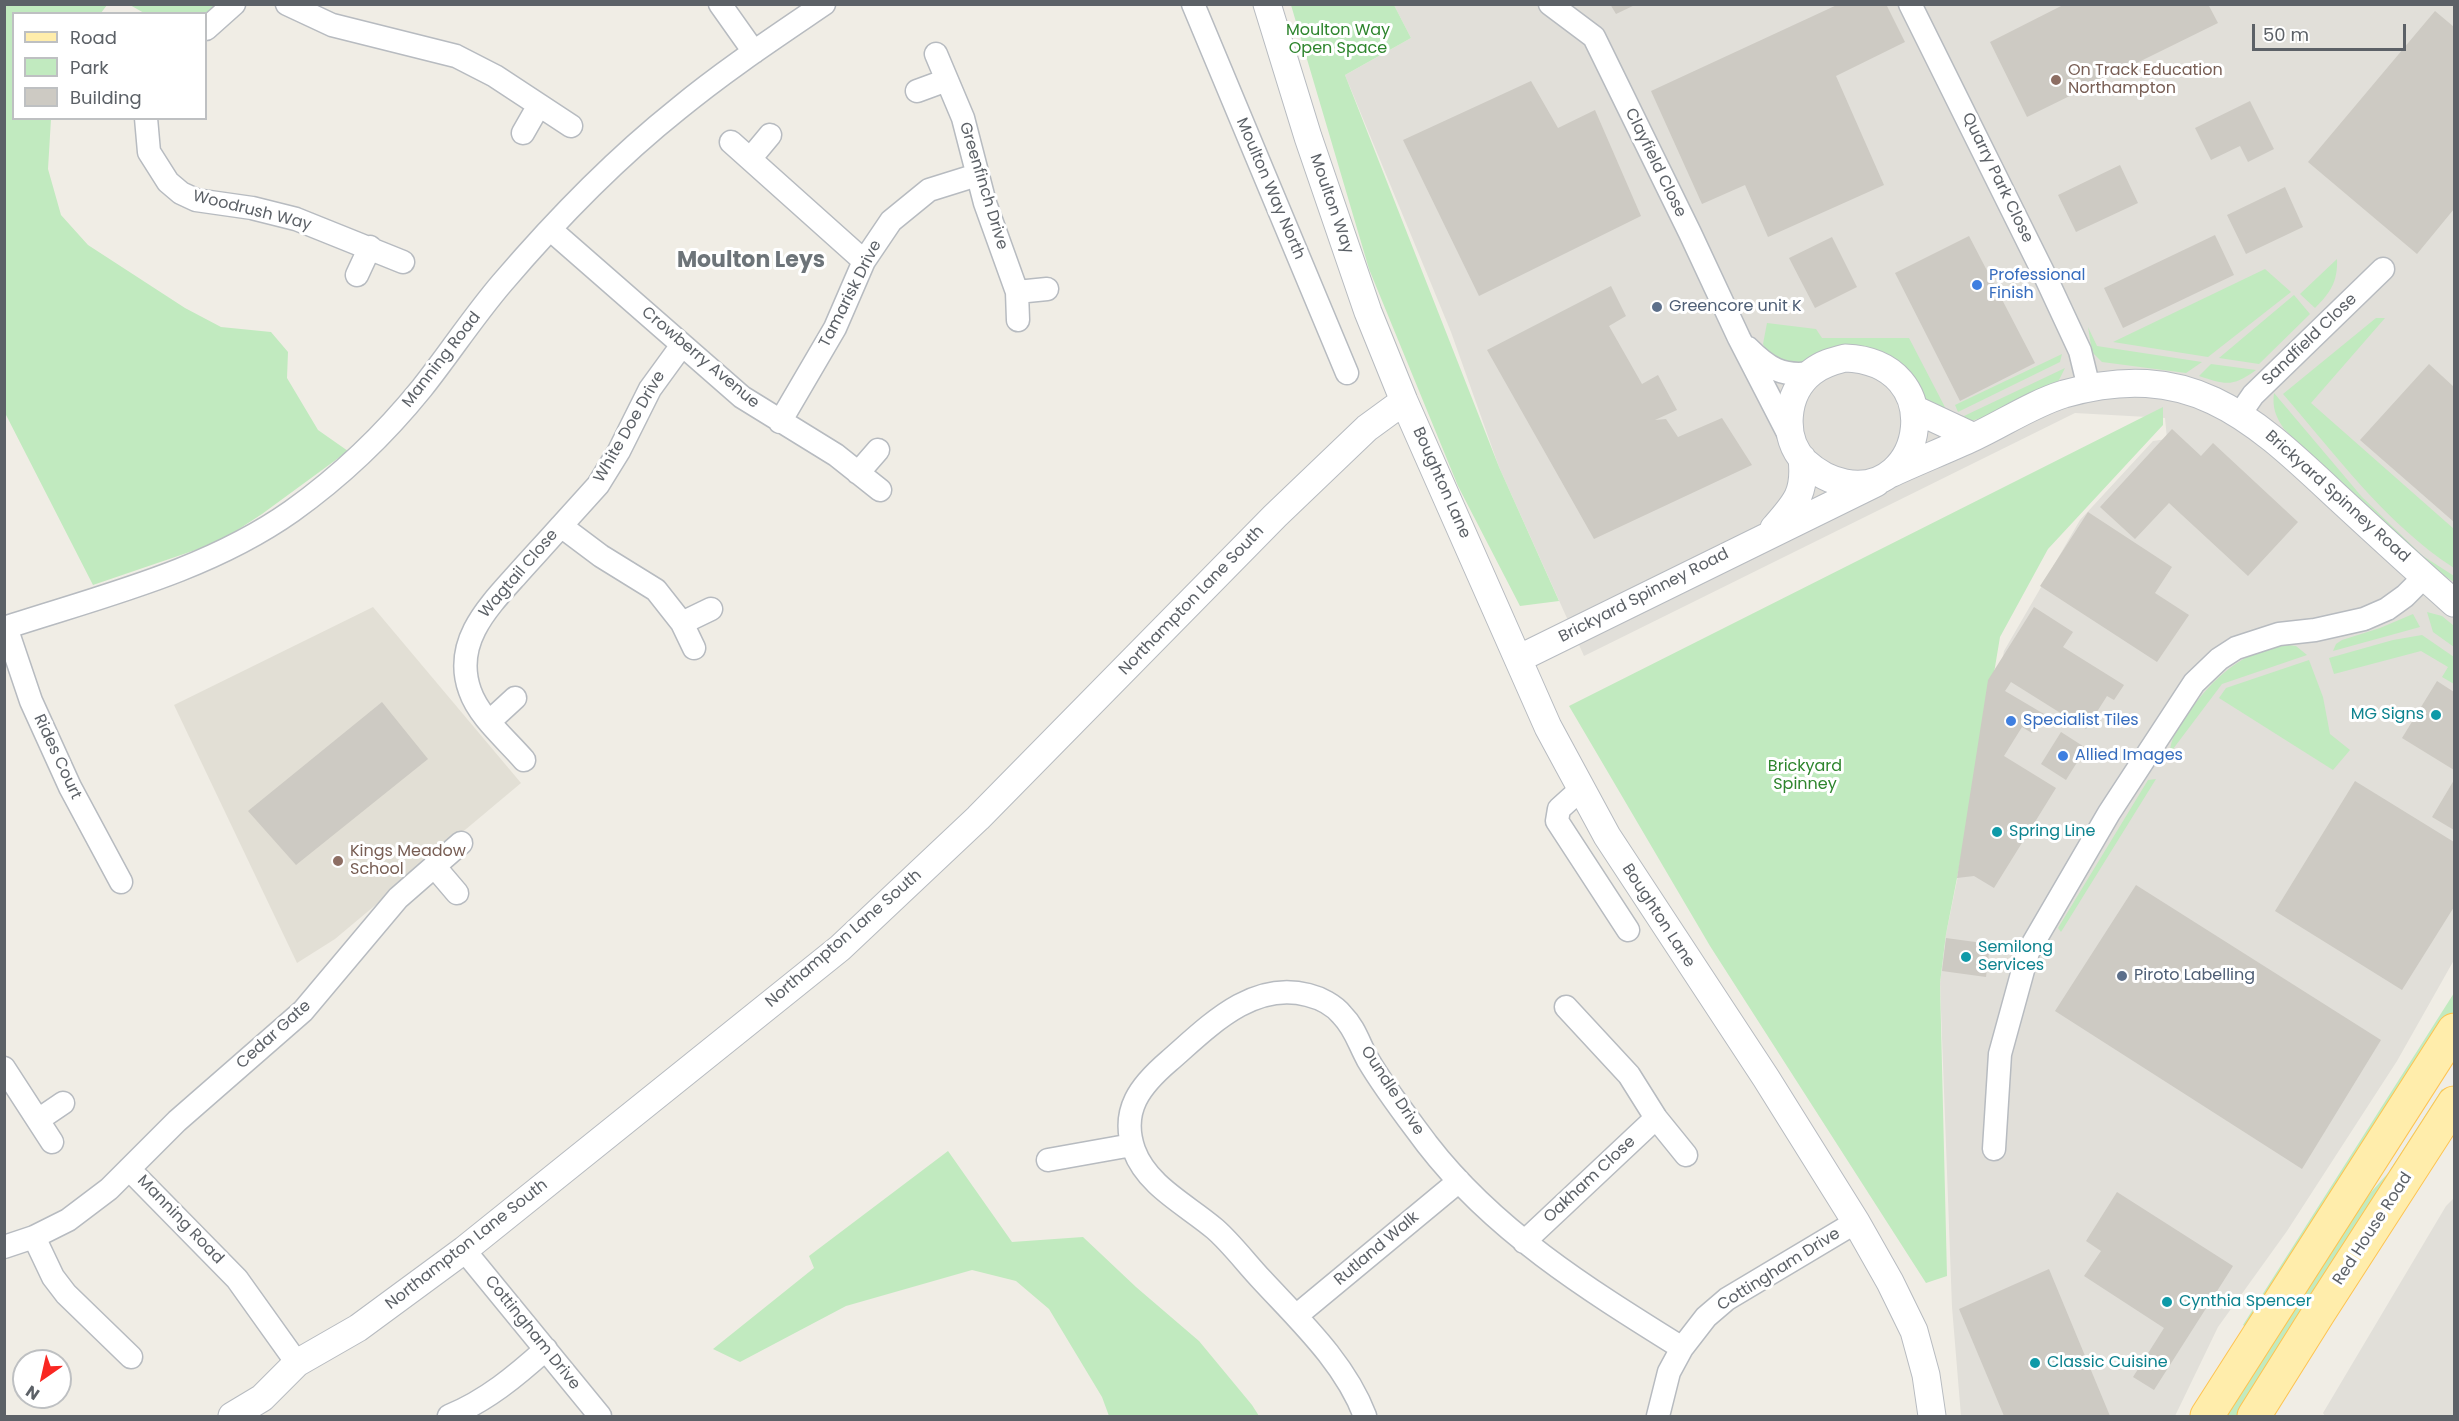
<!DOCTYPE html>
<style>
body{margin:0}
#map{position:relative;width:2459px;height:1421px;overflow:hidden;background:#f0ede5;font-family:Poppins,sans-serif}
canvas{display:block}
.frame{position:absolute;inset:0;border:6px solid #5c6167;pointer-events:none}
.legend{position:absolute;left:12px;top:12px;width:195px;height:108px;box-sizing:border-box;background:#fff;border:2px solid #bec0c2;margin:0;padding:8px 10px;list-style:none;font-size:18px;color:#5c6167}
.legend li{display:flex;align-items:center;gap:12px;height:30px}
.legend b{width:30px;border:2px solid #bec0c2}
.north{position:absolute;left:12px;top:1349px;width:60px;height:60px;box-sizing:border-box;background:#fff;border:2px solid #bec0c2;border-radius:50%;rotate:214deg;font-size:16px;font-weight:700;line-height:24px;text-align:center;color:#5c6167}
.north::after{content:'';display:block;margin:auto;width:21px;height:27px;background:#f92722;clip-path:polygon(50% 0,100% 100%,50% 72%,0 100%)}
.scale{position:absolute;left:2252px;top:24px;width:154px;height:27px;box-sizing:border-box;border:3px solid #5c6167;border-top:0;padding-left:8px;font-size:18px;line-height:21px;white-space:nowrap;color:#5c6167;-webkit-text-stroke:4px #fff;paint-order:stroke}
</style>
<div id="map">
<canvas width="2459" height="1421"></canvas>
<div class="frame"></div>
<ul class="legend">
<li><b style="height:8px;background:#ffedab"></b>Road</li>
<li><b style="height:16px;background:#c1eabf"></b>Park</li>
<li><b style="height:16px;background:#cdcac3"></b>Building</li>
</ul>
<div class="north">N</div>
<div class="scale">50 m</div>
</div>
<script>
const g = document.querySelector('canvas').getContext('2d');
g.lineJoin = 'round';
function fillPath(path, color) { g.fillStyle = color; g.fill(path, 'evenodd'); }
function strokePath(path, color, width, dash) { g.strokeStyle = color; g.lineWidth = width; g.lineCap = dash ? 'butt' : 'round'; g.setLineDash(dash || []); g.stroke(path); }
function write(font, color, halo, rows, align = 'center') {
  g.font = font + ' Poppins,sans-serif'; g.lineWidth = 6; g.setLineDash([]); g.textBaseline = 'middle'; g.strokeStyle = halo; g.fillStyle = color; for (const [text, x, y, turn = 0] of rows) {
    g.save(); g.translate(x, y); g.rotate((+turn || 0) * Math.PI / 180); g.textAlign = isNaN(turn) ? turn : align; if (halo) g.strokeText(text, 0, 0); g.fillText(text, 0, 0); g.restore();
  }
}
fillPath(new Path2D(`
 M1394,5H2454V960L2397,1061L2287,1231L2218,1327L2175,1416H1961L1952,1307L1940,983L1946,934L2004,651L2080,520L2153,441L2167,439L2165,418L2075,413L1584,656L1499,467L1451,332L1345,75L1411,38Z
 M2454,1198V1416H2325L2323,1413L2446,1206Z`), '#e1dfd9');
fillPath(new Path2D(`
 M373,607L521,783L335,939L297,963L174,705Z`), '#e2dfd5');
fillPath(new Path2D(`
 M5,5H107L101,13L14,14V118L51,119L48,169L61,215L88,245L185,308L221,327L271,332L288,352L287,378L318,430L348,451L262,514L219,542L93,585L5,413Z
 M130,5H215L205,14L144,13Z
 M1291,5H1394L1411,38L1345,75L1499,467L1559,601L1520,606L1458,486L1369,269Z
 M2337,259C2338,282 2330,293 2315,308L2300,294Z
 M2265,269L2291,292L2208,357L2113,342Z
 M2294,295L2310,314L2259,364L2219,358Z
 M2376,318H2385L2311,403L2454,529V568C2386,524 2336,455 2283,394Z
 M1767,323L1816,329L1822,338H1909L1948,413L1930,406L1907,371L1805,369L1772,361L1763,344Z
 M2088,327L2097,346L2202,362L2186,373L2102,362L2092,352Z
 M2062,354L2060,362L1958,412L1955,405Z
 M2211,364L2256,370C2233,387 2226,385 2199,376Z
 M2065,368L2057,384L1992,415L1967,422L1964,416Z
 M2274,393L2362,497L2423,556L2454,576V582L2420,560L2284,429C2276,417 2272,408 2274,393Z
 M2163,407V425L2048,549L2000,637L1976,781L1946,934L1940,983L1947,1276L1926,1283L1710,946L1569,706Z
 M2427,612L2442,616L2454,626V647L2433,632Z
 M2413,614L2420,627L2333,651L2336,644L2342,640L2380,628Z
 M2422,635L2454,657V684L2442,677L2448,667L2421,651L2334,674L2329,658L2393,640Z
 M2288,645L2296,646L2307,655L2222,684L2170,753C2170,738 2179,727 2187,715C2211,680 2244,648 2288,645Z
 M2309,660L2323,697L2330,734L2350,750L2333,770L2219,698L2226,688Z
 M2156,779L2061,932L2058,928L2148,780Z
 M2454,993V1011L2247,1328L2243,1325Z
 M2442,1089L2447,1092L2240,1416H2222L2350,1216L2388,1173Z
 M948,1151L1012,1242L1083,1237L1136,1287L1199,1341L1252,1405L1259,1416H1109L1102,1397L1049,1309L1016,1281L972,1270L846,1306L740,1362L713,1349L814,1268L809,1256Z`), '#c1eabf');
fillPath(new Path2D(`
 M1610,4H1637L1616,14Z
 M1839,4H1886L1905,42L1836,76L1884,185L1768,237L1745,185L1702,204L1651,91Z
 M2065,4H2208L2218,23L2027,117L1990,42Z
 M2435,11L2454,27V209L2417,254L2308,162Z
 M1531,81L1558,128L1595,110L1641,216L1479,296L1403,140Z
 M2250,101L2274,149L2248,162L2240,146L2211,160L2195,128Z
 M2120,165L2138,203L2076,232L2058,195Z
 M2285,187L2303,227L2246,254L2227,215Z
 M2215,235L2234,275L2123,328L2104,288Z
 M1969,236L2035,363L1960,401L1895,273Z
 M1832,237L1857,287L1815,308L1789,258Z
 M1611,286L1626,316L1609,326L1642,384L1658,375L1677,410L1655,420L1666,419L1678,437L1722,418L1752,465L1594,539L1487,350Z
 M2429,364L2454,387V522L2360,440Z
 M2172,429L2201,456L2213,443L2298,522L2248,576L2169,503L2135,539L2100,507Z
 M2088,512L2172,567L2155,593L2189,615L2157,662L2040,586Z
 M2034,607L2073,632L2063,647L2124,685L2114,700L2107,696L2086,729L2011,682L2005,691L2044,714L2032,733L2022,727L2004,756L2056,788L1994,888L1974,876L1957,878L1988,680Z
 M2437,681L2454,692V770L2402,738Z
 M382,702L428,759L296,865L248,811Z
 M2061,732L2086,748L2066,780L2041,764Z
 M2454,780V830L2432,817Z
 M2355,781L2454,842V907L2402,990L2275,911Z
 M2136,885L2381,1040L2302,1169L2055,1011Z
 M1946,938L1990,944L1986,977L1942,971Z
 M2117,1192L2233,1266L2154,1390L2133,1377L2164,1328L2084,1276L2101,1251L2086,1241Z
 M2049,1269L2110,1416H2004L1959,1309Z`), '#cdcac3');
const minor = new Path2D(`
 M287,4L332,25L456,56L495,76L571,126
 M720,4L754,52
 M1193,4L1347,373
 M1550,4L1594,37L1690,233L1739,338L1790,437
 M1910,4L2046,278L2080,351L2089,388
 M206,29L234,4
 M936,54L963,118L985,203L1017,292L1018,320
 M917,91L947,80
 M146,118L149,152L168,182L181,193L196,200L252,208L296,219L403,262
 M523,133L539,105
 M731,142L864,261
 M750,159L770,135
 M551,230L742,397L836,455L880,490
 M357,275L370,247
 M1017,292L1047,289
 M682,345L650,389L619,451L598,485L561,526L601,556L656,590L682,623L694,648
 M1748,348C1768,368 1782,377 1811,373
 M2240,414L2253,395L2383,269
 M780,422L835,328L864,261L891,221L929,190L977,175
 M858,473L878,450
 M682,623L711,609
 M6,627L31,701L70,787L121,882
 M4,628C102,596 207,571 292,511C341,476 384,435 422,388C449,354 473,317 502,283C555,221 614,160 678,109C724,71 774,38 824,4
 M490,721L515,698
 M524,760C506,739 479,717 470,691C453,644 486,609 515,577C530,560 546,543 561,526
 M1580,790L1559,809L1557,821L1628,930
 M434,866L457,893
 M1566,1007L1629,1075L1656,1118L1686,1155
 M4,1068L52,1142
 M38,1120L63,1103
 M1994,1149L2000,1054L2028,952L2109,813L2194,683L2219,659L2236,648L2279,634L2315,630L2364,619L2387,609L2405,596L2424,577
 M1048,1160L1132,1145
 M129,1169L237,1279L297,1363
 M34,1237L53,1277L66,1294L131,1357
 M1524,1242L1656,1118
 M4,1247L34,1237L68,1220L109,1189L177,1121L303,1011L398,898L461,843
 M464,1250L600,1416
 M1296,1316L1459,1181
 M449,1416C486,1401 516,1376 546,1349
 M1365,1416C1345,1363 1300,1321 1262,1280C1246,1263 1232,1244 1215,1229C1187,1205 1147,1186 1134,1150C1120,1110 1141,1085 1169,1061C1208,1027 1252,980 1308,995C1320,998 1334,1005 1342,1015C1355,1028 1359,1044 1368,1060C1385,1089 1407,1117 1427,1144C1495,1232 1589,1290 1682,1348
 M1658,1416L1669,1372L1682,1348L1706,1317L1727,1299L1856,1222`);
const tertiary = new Path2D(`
 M1267,4L1308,137L1368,312L1404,401L1548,727L1607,836L1766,1078L1856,1222L1890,1282L1914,1331L1926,1375L1932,1416
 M1845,358C1950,362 1925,499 1845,483C1829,480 1817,473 1805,462C1781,438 1785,393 1812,372C1822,364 1833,361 1845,358Z
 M1914,409L1974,437
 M1890,474C1918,461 1946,450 1974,437C2004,423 2032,404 2064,394C2188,359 2249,414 2333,493C2373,530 2413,567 2454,603
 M1774,528C1796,503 1806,493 1802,458
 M1518,659L1876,483
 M232,1416L262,1398L297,1363L358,1328L464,1250L840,948L978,818L1275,516L1367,428L1404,401`);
const primary = new Path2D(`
 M2207,1416L2454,1030
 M2254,1416L2318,1314L2454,1103`);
strokePath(minor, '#b7bbc0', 25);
strokePath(tertiary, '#b7bbc0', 29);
strokePath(primary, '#fec350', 35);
strokePath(minor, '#fff', 22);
strokePath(tertiary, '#fff', 27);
strokePath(primary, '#ffedab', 33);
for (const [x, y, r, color] of [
 [2056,80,6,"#8d6e63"],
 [1977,285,6,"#3f7fe0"],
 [1657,307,6,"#5c6f8a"],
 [2436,715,6,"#0f9aa8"],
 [2011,721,6,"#3f7fe0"],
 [2063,756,6,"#3f7fe0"],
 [1997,832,6,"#0f9aa8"],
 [338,861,6,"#8d6e63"],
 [1966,957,6,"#0f9aa8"],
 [2122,976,6,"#5c6f8a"],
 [2167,1302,6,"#0f9aa8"],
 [2035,1363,6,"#0f9aa8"]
]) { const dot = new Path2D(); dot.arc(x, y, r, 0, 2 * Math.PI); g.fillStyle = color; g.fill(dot); strokePath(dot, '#fff', 2); }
write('16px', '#2e852d', '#fff', [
 ["Moulton Way",1338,31],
 ["Open Space",1338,49],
 ["Brickyard",1805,767],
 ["Spinney",1805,785]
]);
write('16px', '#785e54', '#fff', [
 ["On Track Education",2068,71],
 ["Northampton",2068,89],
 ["Kings Meadow",350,852],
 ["School",350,870]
], 'left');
write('16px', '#5c6167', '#fff', [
 ["Clayfield Close",1655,163,64],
 ["Quarry Park Close",1997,178,64],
 ["Greenfinch Drive",983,186,73],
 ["Moulton Way North",1270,189,67],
 ["Moulton Way",1331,204,71],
 ["Woodrush Way",252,211,14],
 ["Tamarisk Drive",851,294,-63],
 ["Sandfield Close",2310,340,-44],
 ["Crowberry Avenue",700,358,40],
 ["Manning Road",442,360,-52],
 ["White Doe Drive",630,427,-60],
 ["Boughton Lane",1441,483,66],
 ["Brickyard Spinney Road",2337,497,42],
 ["Wagtail Close",519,574,-49],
 ["Brickyard Spinney Road",1644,596,-27],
 ["Northampton Lane South",1192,601,-46],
 ["Rides Court",57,757,65],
 ["Boughton Lane",1658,916,57],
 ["Northampton Lane South",844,939,-41],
 ["Cedar Gate",274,1035,-42],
 ["Oundle Drive",1392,1091,57],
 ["Oakham Close",1590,1180,-43],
 ["Manning Road",180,1220,46],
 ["Red House Road",2373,1229,-57],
 ["Northampton Lane South",467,1245,-38],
 ["Rutland Walk",1377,1249,-40],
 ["Cottingham Drive",1779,1270,-32],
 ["Cottingham Drive",532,1333,51]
]);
write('16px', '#366cbe', '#fff', [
 ["Professional",1989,276],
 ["Finish",1989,294],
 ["Specialist Tiles",2023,721],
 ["Allied Images",2075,756]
], 'left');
write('16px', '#4e5e75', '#fff', [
 ["Greencore unit K",1669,307],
 ["Piroto Labelling",2134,976]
], 'left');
write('16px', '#0d838f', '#fff', [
 ["MG Signs",2424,715,"right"],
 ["Spring Line",2009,832],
 ["Semilong",1978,948],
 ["Services",1978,966],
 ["Cynthia Spencer",2179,1302],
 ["Classic Cuisine",2047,1363]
], 'left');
write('bold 22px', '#6d7479', '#fff', [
 ["Moulton Leys",751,261]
]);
</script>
